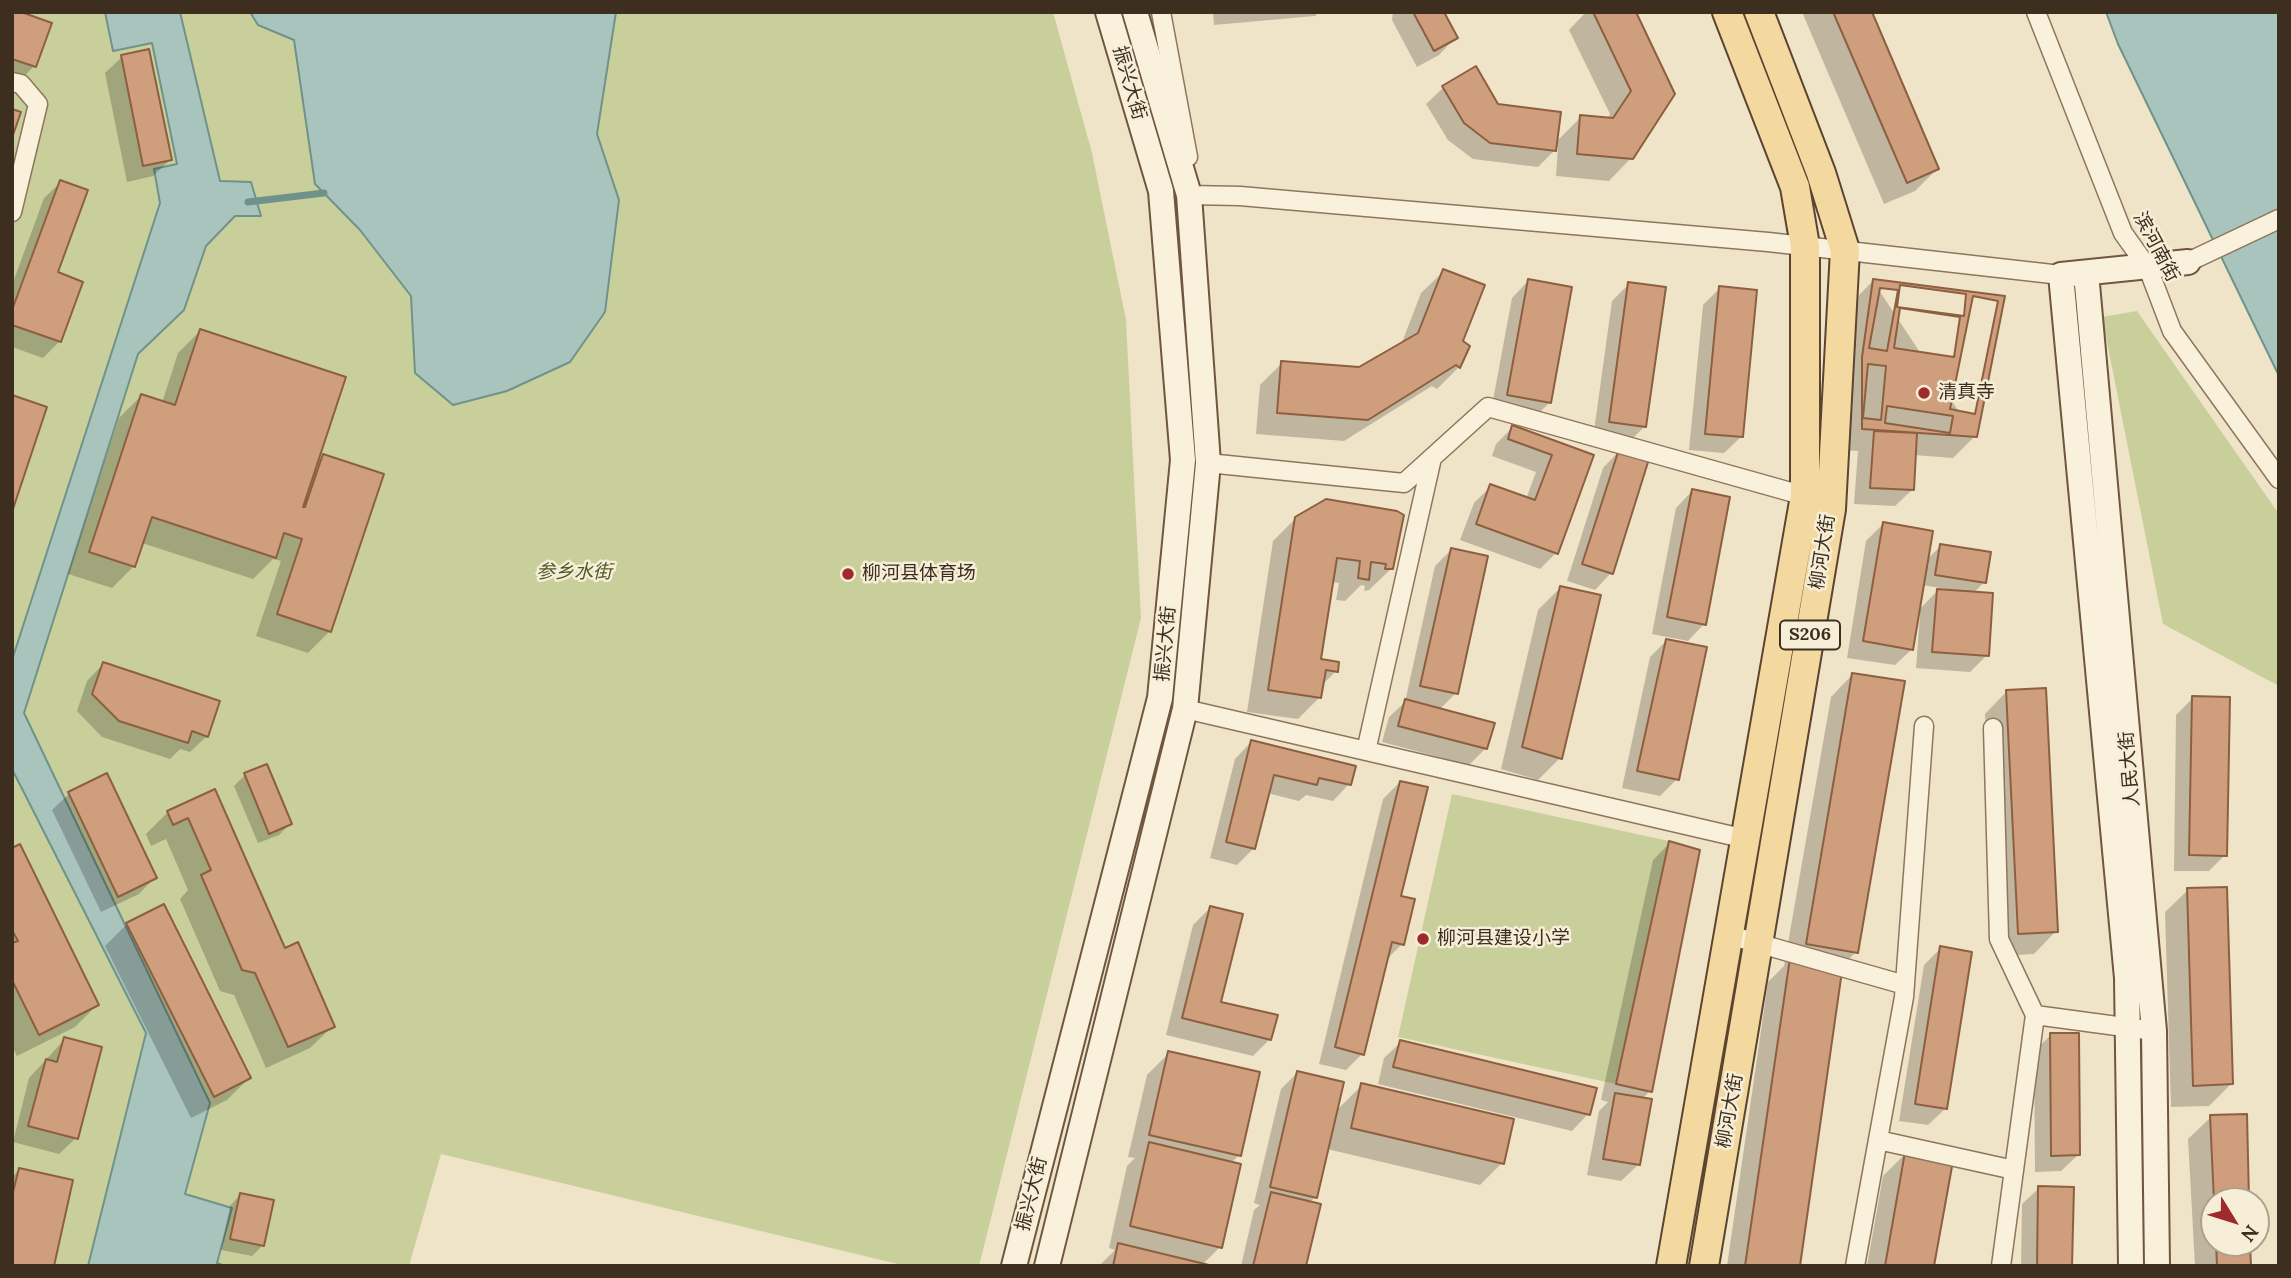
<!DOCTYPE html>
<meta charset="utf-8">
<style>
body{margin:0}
#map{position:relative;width:2291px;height:1278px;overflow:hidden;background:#f0e4c8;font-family:Lora,serif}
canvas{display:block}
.frame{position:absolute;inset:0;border:14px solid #3d2e20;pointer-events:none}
.north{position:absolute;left:2200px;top:1187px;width:70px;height:70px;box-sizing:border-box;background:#f7eed8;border:2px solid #ada18e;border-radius:50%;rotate:128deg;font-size:19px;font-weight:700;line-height:28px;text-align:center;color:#3d2e20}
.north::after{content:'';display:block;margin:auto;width:24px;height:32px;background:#9e2a2b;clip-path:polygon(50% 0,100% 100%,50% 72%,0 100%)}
</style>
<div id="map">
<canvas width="2291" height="1278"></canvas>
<div class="frame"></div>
<div class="north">N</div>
</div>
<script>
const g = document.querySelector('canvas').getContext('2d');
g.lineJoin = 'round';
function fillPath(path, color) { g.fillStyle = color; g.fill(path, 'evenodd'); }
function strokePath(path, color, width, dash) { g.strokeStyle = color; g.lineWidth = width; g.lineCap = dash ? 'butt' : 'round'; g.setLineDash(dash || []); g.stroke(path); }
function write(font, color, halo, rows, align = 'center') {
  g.font = font + ' Lora,"Noto Sans SC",serif'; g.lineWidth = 5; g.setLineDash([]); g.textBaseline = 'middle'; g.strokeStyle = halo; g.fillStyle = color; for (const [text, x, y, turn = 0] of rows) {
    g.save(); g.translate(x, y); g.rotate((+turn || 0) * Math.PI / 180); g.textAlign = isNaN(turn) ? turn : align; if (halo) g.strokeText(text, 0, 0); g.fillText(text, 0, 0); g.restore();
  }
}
fillPath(new Path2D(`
 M12,12H1053L1092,153L1126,320L1141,618L979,1266H906L441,1154L409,1266H12Z
 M2137,311L2279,514V686L2163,624L2102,317Z
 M1452,794L1669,841L1616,1084L1398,1037Z`), '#c9cf9b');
const water = new Path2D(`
 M105,12H180L220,181L251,182L261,216H235L206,246L184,310L138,354L24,713L210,1103L185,1194L232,1208L217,1263L225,1266H88L146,1033L12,769V660L160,203L154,169L177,164L152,43L113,51Z
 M250,12H616L597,134L619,200L605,312L570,362L507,391L453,405L415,373L411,296L360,230L315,184L294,40L258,25Z
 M2106,12H2279V376L2118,44Z`);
fillPath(water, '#a9c4bc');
strokePath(water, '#6f938a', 2);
fillPath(new Path2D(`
 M12,12L34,66L18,83L12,81Z
 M1213,12H1319L1315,16L1214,25Z
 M1393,12H1442L1455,38L1439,55L1417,67L1392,20Z
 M1586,12H1634L1631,158L1609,181L1556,176L1558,147L1538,167L1473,159L1448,140L1426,104L1443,88L1475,69L1497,106L1556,142L1581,117L1607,119L1610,114L1569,30Z
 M1802,12H1870L1937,169L1915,191L1884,204Z
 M122,57L170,160L153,176L127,182L105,73Z
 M61,182L56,273L60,341L43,358L12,347V285L44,198Z
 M1444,271L1461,342L1467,347L1459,367L1437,389L1432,386L1344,441L1256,434L1260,385L1282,363L1360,369L1401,345L1421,293Z
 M1528,281L1550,402L1533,419L1491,411L1512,298Z
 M1873,281L1975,436L1953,458L1914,455L1912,490L1895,506L1854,504L1858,451L1841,450L1851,303Z
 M1629,284L1645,426L1628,443L1593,438L1612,301Z
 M1720,288L1741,437L1724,453L1689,450L1703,305Z
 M200,331L315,464L323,456L330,631L308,653L256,636L281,561L273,559L253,579L142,543L134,566L112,588L68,574L119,418L141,396L162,403L178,353Z
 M1513,427L1591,456L1556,553L1540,569L1460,540L1474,503L1491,486L1526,499L1536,472L1492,456L1496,444Z
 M1619,451L1647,460L1611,573L1595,590L1567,581L1603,468Z
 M1692,491L1704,624L1688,641L1652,634L1676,508Z
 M1327,501L1392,568L1369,590L1364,591L1365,586L1361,585L1345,601L1336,600L1339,583L1331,582L1319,661L1336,671L1322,685L1320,697L1298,719L1247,712L1273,541L1296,518Z
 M1883,524L1926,560L1941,546L1984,582L1973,594L1987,655L1970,672L1916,668L1920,614L1918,613L1912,649L1895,665L1847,658L1866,541ZM1922,585L1953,590L1952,592L1937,591L1918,611Z
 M1451,550L1456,693L1439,710L1486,748L1469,765L1382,742L1389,717L1405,702L1435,566Z
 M1560,588V758L1538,780L1501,769L1538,610Z
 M1666,641L1677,779L1660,796L1622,788L1650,657Z
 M103,664L207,736L190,752L180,749L170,759L102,737L77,711L87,681Z
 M1853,674L1856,952L1837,971L1799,1266H1727L1768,982L1784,966L1831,697Z
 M2007,691L2056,931L2034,954L1997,956L1985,714Z
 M2193,698L2225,855L2209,871H2174L2176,715Z
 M1251,742L1349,784L1333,801L1306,795L1299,801L1267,793L1254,848L1237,865L1210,858L1235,759Z
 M106,775L155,877L139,894L101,912L52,810L69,794Z
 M245,775L290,824L279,835L258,843L234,786Z
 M1400,782L1399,898L1402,944L1385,961L1362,1054L1346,1070L1319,1064L1383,799Z
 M214,791L284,950L333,1026L310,1048L266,1068L234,995L220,991L180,899L188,890L166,839L151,846L146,834L168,812Z
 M1670,843L1650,1091L1642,1099L1638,1165L1621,1181L1587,1175L1599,1111L1608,1102L1601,1100L1653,860Z
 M12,850L97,1005L75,1027L17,1056L12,1046Z
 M2188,890L2231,1084L2209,1106L2171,1107L2165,912Z
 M1210,908L1219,1003L1270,1039L1253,1056L1166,1035L1193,925Z
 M127,924L249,1078L227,1100L191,1118L105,946Z
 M1941,948L1945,1109L1928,1125L1899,1121L1924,965Z
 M2051,1035L2078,1155L2061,1171L2035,1172L2034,1051Z
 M65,1039L76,1138L59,1154L13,1142L29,1078Z
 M1401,1042L1588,1114L1572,1131L1378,1084L1384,1058Z
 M1169,1053L1239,1155L1231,1163L1220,1247L1202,1265L1206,1266H1099L1115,1250L1109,1248L1127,1166L1135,1158L1128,1157L1147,1075Z
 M1297,1073L1335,1112L1362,1085L1502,1163L1480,1185L1327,1149L1315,1197L1309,1203L1304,1266H1241L1254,1210L1260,1205L1254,1203L1281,1089Z
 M2211,1117L2248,1201H2214V1243H2249V1266H2195L2188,1139Z
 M1905,1154L1933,1266H1867L1883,1176Z
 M19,1170L12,1266V1177Z
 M2039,1188L2070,1266H2021L2022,1204Z
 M240,1195L263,1245L252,1256L221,1250L230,1206Z`), '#0003');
strokePath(new Path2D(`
 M248,202L324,193`), '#6f938a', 7);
const building = new Path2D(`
 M12,12H21L52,23L36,67L12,59Z
 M1413,12H1444L1458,38L1434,51Z
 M1593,12H1636L1675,94L1633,159L1577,154L1580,115L1613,118L1631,91Z
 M1833,12H1872L1939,169L1907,183Z
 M149,49L172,160L143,166L121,55Z
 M1476,66L1498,104L1561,112L1556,151L1490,143L1464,123L1442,86Z
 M12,109L21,112L12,138Z
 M60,180L88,190L58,272L83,282L61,342L12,325V310Z
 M1443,269L1485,285L1463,341L1470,346L1460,368L1456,365L1368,420L1277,413L1281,361L1359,367L1418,333Z
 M1528,279L1572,287L1551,403L1507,395Z
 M1873,279L2005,296L1977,437L1862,429V357Z
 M1628,282L1666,287L1646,427L1609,422Z
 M1900,285L1966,294L1964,316L1897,307Z
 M1719,286L1757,290L1743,437L1705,434Z
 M1880,288L1898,290L1887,351L1869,348Z
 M1973,296L1998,301L1975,414L1950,409Z
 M1900,308L1960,317L1954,357L1894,348Z
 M200,329L346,377L303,507H305L323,454L384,474L331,632L277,614L302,539L284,533L276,558L152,517L135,567L89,552L141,394L175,405Z
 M1868,364L1886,366L1881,420L1863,418Z
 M12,395L47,407L12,512Z
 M1887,406L1953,416L1950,433L1885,423Z
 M1512,425L1594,455L1558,554L1476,524L1490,484L1535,500L1552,455L1508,439Z
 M1874,431L1917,433L1914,490L1870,488Z
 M1619,449L1649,459L1613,574L1582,564Z
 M1692,489L1730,497L1706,625L1667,617Z
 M1326,499L1397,511L1404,515L1393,569H1385L1386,564L1371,562L1369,580L1358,578L1360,561L1337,558L1321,659L1339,662L1338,672L1326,670L1321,698L1268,690L1295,517Z
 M1883,522L1933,531L1913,650L1863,641Z
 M1940,544L1991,552L1986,583L1935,575Z
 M1451,548L1488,556L1458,694L1420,686Z
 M1560,586L1601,595L1562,759L1522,747Z
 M1937,589L1993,593L1989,656L1932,652Z
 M1666,639L1707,647L1679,780L1637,771Z
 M103,662L220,701L208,737L192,731L188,743L119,721L92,694Z
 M1852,673L1905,681L1858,953L1806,944Z
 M2046,688L2058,932L2018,934L2006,690Z
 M2192,696L2230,697L2227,856L2189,855Z
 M1405,699L1495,723L1487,749L1398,726Z
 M1251,740L1356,766L1351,785L1319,778L1317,785L1274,775L1255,849L1226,842Z
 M267,764L292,824L269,834L244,773Z
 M107,773L157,878L118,897L68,792Z
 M1400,781L1428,787L1401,896L1415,899L1404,945L1392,942L1364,1055L1335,1047Z
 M215,789L285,948L298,942L335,1027L288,1047L255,973L242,970L201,875L211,870L188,818L173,825L167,811Z
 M1669,841L1700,850L1652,1092L1616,1084Z
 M20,844L99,1005L39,1035L12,980V943L18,941L12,930V848Z
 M2227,887L2233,1084L2193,1086L2187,888Z
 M164,904L251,1078L214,1097L126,923Z
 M1210,906L1243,914L1221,1002L1278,1015L1271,1040L1182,1018Z
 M1940,946L1972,952L1947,1109L1915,1104Z
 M1790,958L1842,971L1800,1266H1745Z
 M2050,1033H2079L2080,1155L2051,1156Z
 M64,1037L102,1047L78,1139L28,1126L46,1059L57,1062Z
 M1400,1040L1597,1088L1590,1115L1393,1067Z
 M1168,1051L1260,1072L1241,1156L1149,1135Z
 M1297,1071L1344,1082L1317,1198L1270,1187Z
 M1361,1083L1514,1119L1504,1164L1351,1128Z
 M1615,1093L1652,1099L1640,1165L1603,1159Z
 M2247,1114L2249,1201H2214L2210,1115Z
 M1149,1142L1241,1164L1222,1248L1130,1226Z
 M1905,1152L1953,1161L1934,1266H1885Z
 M19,1168L73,1180L54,1266H12V1196Z
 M2038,1186L2074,1187L2072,1266H2037Z
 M1271,1192L1321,1204L1306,1266H1253Z
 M240,1193L274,1200L264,1246L230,1239Z
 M1118,1243L1209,1265V1266H1113Z
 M2216,1243H2250L2251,1266H2217Z`);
fillPath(building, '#cf9f7d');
strokePath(building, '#8d5f41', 2);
const street = new Path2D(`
 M1161,12L1188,157
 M2036,12L2123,233L2148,268L2172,331L2279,479
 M12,82L21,84L38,104L12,212
 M1189,185V195L1240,196L1768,242L2061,275
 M2188,262L2279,219
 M1208,463L1404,483L1488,407L1805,496
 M1185,709L1746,839
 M1993,728L1999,939L2035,1015
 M1366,751L1432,458
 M1729,935L1905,985
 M1878,1140L2014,1170
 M1855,1266L1904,997L1924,726
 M2001,1266L2035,1015L2154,1031`);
const secondary = new Path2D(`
 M2086,273L2154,1031L2157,1266
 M1014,1266L1160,698L1183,460L1161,191L1108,12
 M1047,1266L1185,709L1208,463L1189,195L1135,12
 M2131,1266L2127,978L2061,275L2188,262`);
const primary = new Path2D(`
 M1671,1266L1805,496V246L1795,187L1727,12
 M1704,1266L1831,509L1845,250L1821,173L1759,12`);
strokePath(street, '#8d765c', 21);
strokePath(secondary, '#6f573f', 28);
strokePath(primary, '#5b4430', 32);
strokePath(street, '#faf1dc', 18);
strokePath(secondary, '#faf1dc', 24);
strokePath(primary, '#f3d9a0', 28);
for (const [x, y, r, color] of [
 [1924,393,7,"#9e2a2b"],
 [848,574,7,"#9e2a2b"],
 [1423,939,7,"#9e2a2b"]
]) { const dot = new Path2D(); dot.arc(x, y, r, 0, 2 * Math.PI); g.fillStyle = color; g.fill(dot); strokePath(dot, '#f7eed8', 2.5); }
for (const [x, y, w] of [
 [1810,635,60]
]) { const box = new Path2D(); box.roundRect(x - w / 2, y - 14.5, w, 29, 5); g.fillStyle = '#f7eed8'; g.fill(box); strokePath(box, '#3d2e20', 2); }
write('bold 18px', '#3d2e20', null, [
 ["S206",1810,635]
]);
write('19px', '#3d2e20', '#f7eed8', [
 ["振兴大街",1129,83,74],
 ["滨河南街",2156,247,62],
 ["柳河大街",1823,552,-81],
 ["振兴大街",1166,644,-85],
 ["人民大街",2130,769,-95],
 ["柳河大街",1730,1111,-80],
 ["振兴大街",1032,1194,-76]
]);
write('19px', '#3d2e20', '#f7eed8', [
 ["清真寺",1938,393],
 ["柳河县体育场",862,574],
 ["柳河县建设小学",1437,939]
], 'left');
write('italic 19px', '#4d5a26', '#f7eed8', [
 ["参乡水街",574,573]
]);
</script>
